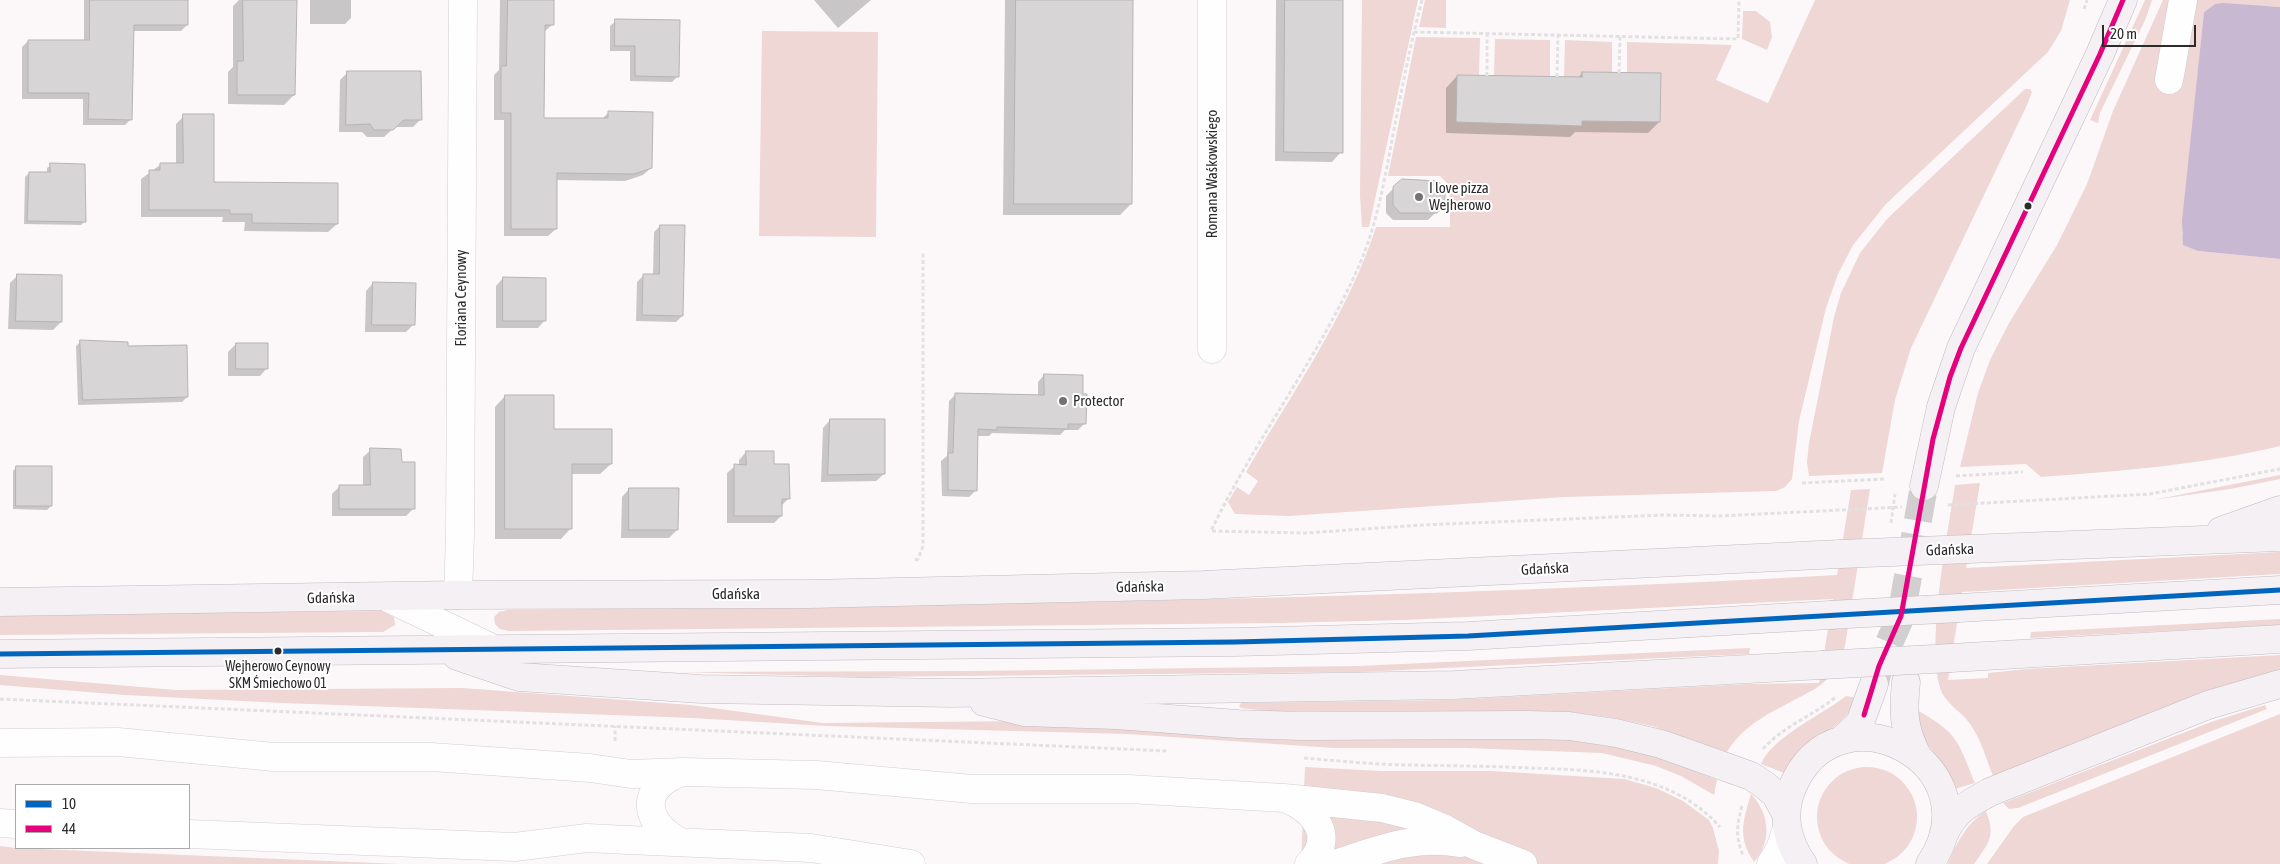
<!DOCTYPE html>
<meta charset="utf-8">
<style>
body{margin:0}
#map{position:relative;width:2280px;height:864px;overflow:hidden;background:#fcf8fa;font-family:"Asap Condensed",sans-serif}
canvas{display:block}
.legend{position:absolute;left:15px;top:784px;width:175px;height:65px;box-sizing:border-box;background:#fff;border:1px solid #abaaaa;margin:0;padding:6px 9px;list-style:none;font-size:15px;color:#2c2a2b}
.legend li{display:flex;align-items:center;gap:10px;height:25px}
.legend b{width:25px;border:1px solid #abaaaa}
.scale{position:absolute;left:2102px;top:25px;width:94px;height:22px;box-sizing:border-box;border:2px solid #2c2a2b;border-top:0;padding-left:6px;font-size:15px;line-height:18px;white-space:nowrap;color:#2c2a2b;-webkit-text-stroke:4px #fff;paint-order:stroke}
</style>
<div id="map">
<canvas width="2280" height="864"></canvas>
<ul class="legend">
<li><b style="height:6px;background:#0065bd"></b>10</li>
<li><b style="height:6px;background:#e5007d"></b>44</li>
</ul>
<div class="scale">20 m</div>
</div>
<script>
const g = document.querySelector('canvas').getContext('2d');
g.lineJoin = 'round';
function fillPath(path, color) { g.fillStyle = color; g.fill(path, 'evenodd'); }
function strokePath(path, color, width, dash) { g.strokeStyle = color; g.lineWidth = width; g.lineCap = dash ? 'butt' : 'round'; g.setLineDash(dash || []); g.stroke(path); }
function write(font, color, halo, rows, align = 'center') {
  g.font = font + ' "Asap Condensed",sans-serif'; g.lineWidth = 4; g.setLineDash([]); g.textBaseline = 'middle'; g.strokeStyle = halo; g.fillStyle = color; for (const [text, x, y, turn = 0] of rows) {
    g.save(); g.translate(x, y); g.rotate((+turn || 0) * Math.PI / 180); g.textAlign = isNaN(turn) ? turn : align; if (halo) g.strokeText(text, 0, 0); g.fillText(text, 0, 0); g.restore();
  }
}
fillPath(new Path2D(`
 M1362,0H1418L1369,227H1362L1360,196Z
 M1425,0H1446V28L1419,27Z
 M1815,0H2070L2061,31L2048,52L1886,204L1853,245L1838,274L1826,308L1799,421L1792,479L1785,487L1776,491L1565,497L1289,516L1235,514L1228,502L1237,487L1249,495L1258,481L1246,472C1292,393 1348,314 1376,227H1450V186L1440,176H1388L1416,37L1480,38L1479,75H1457V122L1582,126V121L1660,122L1661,74L1627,73V42L1732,45L1716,80L1768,103Z
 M2145,0H2152L2146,18L2100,113L2098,123L2090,120Z
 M2163,0H2280V7L2215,4L2204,12L2182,234L2198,251L2280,259V446C2201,465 2121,471 2041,477L2026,464L1960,467L1978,393L1990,360L2009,323L2057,245L2087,184L2113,111Z
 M1743,11H1756L1770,22L1772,37L1767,50L1742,39Z
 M762,31L878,32L876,237L759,236Z
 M1495,39L1550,40V77L1494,76Z
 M1565,40L1612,42V72H1582V77H1564Z
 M2025,89H2030L2032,92L2027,105L1911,348L1895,400L1882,473L1809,476L1807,462L1809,443L1834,317L1841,293L1860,253L1887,219Z
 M2280,475V479L2230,489L2153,500Z
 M1980,483L1966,568L2280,552V574L1962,592L1948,680L1988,678V673L2027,669L2280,655V670L2203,693L1993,776C1986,759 1981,739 1970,724C1963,713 1948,705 1942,693C1924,652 1948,532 1955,485Z
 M1870,489L1845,646C1840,658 1835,670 1826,680C1819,688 1809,692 1800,697C1772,712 1744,724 1727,752L1652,726L1609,717L1570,712L1268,711L1241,708L1239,706L1241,703L1449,700L1748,684L1819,683L1833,599L1405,620L1279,623L509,631L500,629L495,624L494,617L499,612L508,610C951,605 1394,600 1837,575L1851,490Z
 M382,611L394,617L395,625L383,632L0,635V614Z
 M2280,619V625L2030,638L2031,632Z
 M1750,648L1749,654L1358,672L859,677L679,672L970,671L1358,666Z
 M0,675L176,690L462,688L691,705L823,723L1030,721L1284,739H1564L1626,749L1665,759L1717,780L1714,795L1681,776L1656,766L1602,753L1466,748H1334L1127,734L826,726L693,718L282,703L125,695L0,685Z
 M1846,696L1858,698C1839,736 1804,736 1784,773L1761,764C1772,737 1822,715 1846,696Z
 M2265,705L2267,709L2018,808L2009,809L2003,803L2211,722Z
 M1915,709C1958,733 1957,739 1975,783L1955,789L1945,767L1924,740Z
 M2280,714V864H1987L2014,826L2023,817Z
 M1817 817a50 50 0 1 1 100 0a50 50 0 1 1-100 0Z
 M1305,767L1381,771H1491L1624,779L1656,788L1683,801L1709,820L1713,828L1719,851L1718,864H1301Z
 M1751,794C1770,814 1772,842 1754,862C1737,837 1743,821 1751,794Z
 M1986,811C1996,837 1989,842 1974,864H1948C1957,842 1966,824 1986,811Z
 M0,846L16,848L401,864H0Z`), '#eed7d4');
fillPath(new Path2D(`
 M2223,3L2280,7V259L2198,251L2183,245L2182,221L2204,12L2215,4Z`), '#c8b8d1');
fillPath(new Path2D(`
 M84,0H187V25L181,31H133L131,119L125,125H83V99H22V47L28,41H84Z
 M239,0H296L294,95L284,105L228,104V72L233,67V6Z
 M310,0H351V18L345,24H310Z
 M500,0H553L552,25L544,32L543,119H602L608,113L651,168L643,175L625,181L556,180V229L548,236H504V120H494V75L499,70Z
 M814,0H871L838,28Z
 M1005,0H1131V204L1120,215H1003Z
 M1276,0H1342L1341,152L1332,162L1275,161Z
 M616,21L677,77L672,82L630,81V51H610V26Z
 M347,73L421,119L413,127H395L384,137H367L362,132H339L340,80Z
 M1582,73L1659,122L1648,133L1575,132L1570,137L1446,133V88L1457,76L1578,78Z
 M184,116L213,183L337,224L328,232L244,231L245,222H222L223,217H141V179L160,165L176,164V124Z
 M51,165L85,221L81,225L24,224L25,177L29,173H47V168Z
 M1394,188L1443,205L1428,220H1393L1386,213V196Z
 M660,226L682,316L676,322L636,321L637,282L644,275H653L654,232Z
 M18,275L61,322L53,330L8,329L10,283Z
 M503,278L545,320L538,328H496V286Z
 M373,283L414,324L406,332H365L366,291Z
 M81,341L127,347L187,397L182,402L78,405L76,346Z
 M236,344L267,368L260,376H228V352Z
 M1044,375L1082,395L1085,423L1078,430H1065L1060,435L992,433L989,436H976V490L969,497L942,496L941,461L947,456L949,401L956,394L1038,396V382Z
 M505,396L553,430L611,464L600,474H571V528L561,539H495V407Z
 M830,420L884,474L876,481L821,482L823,428Z
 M371,450L400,464L413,509L406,516H332V494L340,486H363V457Z
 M746,452L788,499L781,506V516L774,523H727V473L735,466H739V460Z
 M17,467L51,506L47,510L13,509V471Z
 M629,489L677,530L669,538H621L622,497Z`), '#0003');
const building = new Path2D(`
 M90,0H188V25H134L132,120L88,119L89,93H28V40H89Z
 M243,0H297L295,95H237V61H243Z
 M508,0H554V25H545L544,118H608V111L653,112L652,168L634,174L557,173V229H511V113H501V66H506Z
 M1016,0H1133L1132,204H1014Z
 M1285,0H1343V153L1284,152Z
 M615,19L680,20L679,77L635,76V46H615Z
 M347,71H421L422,120H404L393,130H374L370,124L346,125Z
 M1582,72L1661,73L1660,122L1582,121V126L1456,122L1457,75L1582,77Z
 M183,114H214V182L338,183V224L252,223V214H230V210H149V170H160V163H183Z
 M50,163L85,164L86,222L27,221L29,172H50Z
 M1402,179L1438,181L1445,188V206L1437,213H1400L1393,205V187Z
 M660,225H685L683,316L642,315L643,274H659Z
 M17,274L62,275V322L16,321Z
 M503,277L546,278V321H503Z
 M373,282L416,283L415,325H372Z
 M80,340L128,342V346L187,345L188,397L83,400Z
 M236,343H268V369H236Z
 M1044,374L1083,375V394H1087L1086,424H1068V429L997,427V430L978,429L977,491L948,490V453H953L955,393L1044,395Z
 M505,395H554V429H612V464H572V529H505Z
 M830,419H885V474L828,475Z
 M370,448L401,449L402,462H415V509H339V485H370Z
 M746,451H774V464H789L790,499H782V516H734V464L746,465Z
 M16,466H52V506H16Z
 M629,488H679L678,530H629Z`);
fillPath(building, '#d8d5d6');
strokePath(building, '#b6b3b4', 1);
strokePath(new Path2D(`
 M1875,682L1879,666L1901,616L1924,486`), '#d2cfd1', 28, [28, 14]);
const minor = new Path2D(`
 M2169,80L2183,0
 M1212,349V0
 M458,595L460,535L463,0
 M386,597L494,649
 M0,743L118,742L274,757H431L590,768L631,774L683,772L816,775L972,789H1128L1284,798L1382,808L1414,816L1445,829L1474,845L1523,864
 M1287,799C1315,811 1336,837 1309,864
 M0,823L16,824
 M189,834L515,847L587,838L628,840L811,848L911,864
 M680,842C642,822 639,786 683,772
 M1335,864C1378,850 1414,835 1460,843
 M1771,864L1780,849L1787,828`);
const major = new Path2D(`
 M1924,486L1941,407L1961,348L2100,54L2123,0
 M2221,531L2280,510
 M1969,549L2280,537
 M0,602L458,595L808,594L1203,585L1840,554
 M1959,608L2280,590
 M0,654L1235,642L1468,636L1830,615
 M457,656L519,677L701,689L951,693L1454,685L1822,665
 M1951,658L2280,639
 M1906,682C1903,712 1903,729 1918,757
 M984,702L1024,712L1116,715L1238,724L1301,726L1527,725L1569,726L1616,733L1661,744L1751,776L1766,786L1776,795L1786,814
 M1842,740L1860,723L1874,684
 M1944,834C1956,810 1966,805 1990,792L2208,705L2280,684
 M1803,864C1787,842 1781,814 1792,788C1837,680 1997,763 1930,864`);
strokePath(minor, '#d1cecf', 29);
strokePath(major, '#c3bac1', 29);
strokePath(new Path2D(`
 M1422,0C1410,46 1401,93 1392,140C1384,183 1376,228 1358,268C1317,360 1254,441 1211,531L1306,533L1422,525L1663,515L1719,516L1902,507
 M2084,9L2087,0
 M1414,32L1738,39L1739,0
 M1619,73L1620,37
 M1487,76V34
 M1557,77L1558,35
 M1956,476L2023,472
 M1802,483L1885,479
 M1948,505L2150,494L2280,469
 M1891,523L1895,494
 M915,560L918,559L923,546V252
 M0,699L1168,751
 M615,741V726
 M1763,749C1783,726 1813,716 1837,696
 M1304,758C1341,761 1377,765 1414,765C1453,766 1492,766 1531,768C1598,770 1672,773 1720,827
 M1742,806C1737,824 1735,837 1743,855`), '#e2e1e1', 3, [4, 2.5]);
strokePath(minor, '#fffefe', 28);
strokePath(major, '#f4f0f3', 28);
const majorBridge = new Path2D(`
 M1840,554L1969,549
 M1830,615L1959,608
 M1822,665L1951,658`);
strokePath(majorBridge, '#c3bac1', 29, []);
strokePath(majorBridge, '#f4f0f3', 28);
strokePath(new Path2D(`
 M0,654L1235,642L1468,636L2280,590`), '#0065bd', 5);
strokePath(new Path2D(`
 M1864,715L1879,666L1901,616L1933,439L1950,377L1961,348L2100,54L2123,0`), '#e5007d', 5);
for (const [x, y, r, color] of [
 [1419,197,5,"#757273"],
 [2028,206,4.5,"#2c2a2b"],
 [1063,401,5,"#757273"],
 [278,651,4.5,"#2c2a2b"]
]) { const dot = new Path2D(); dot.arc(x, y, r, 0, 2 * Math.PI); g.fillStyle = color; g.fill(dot); strokePath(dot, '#fff', 2); }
write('14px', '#2c2a2b', '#fff', [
 ["Wejherowo Ceynowy",278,667],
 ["SKM Śmiechowo 01",278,684]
]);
write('15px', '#2c2a2b', '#fff', [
 ["Romana Waśkowskiego",1212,174,-90],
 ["Floriana Ceynowy",461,298,-90],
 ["Gdańska",1950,550,-2],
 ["Gdańska",1545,569,-3],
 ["Gdańska",1140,587,-1],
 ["Gdańska",736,594],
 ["Gdańska",331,598,-1]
]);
write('15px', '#2c2a2b', '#fff', [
 ["I love pizza",1429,188],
 ["Wejherowo",1429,205],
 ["Protector",1073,401]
], 'left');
</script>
